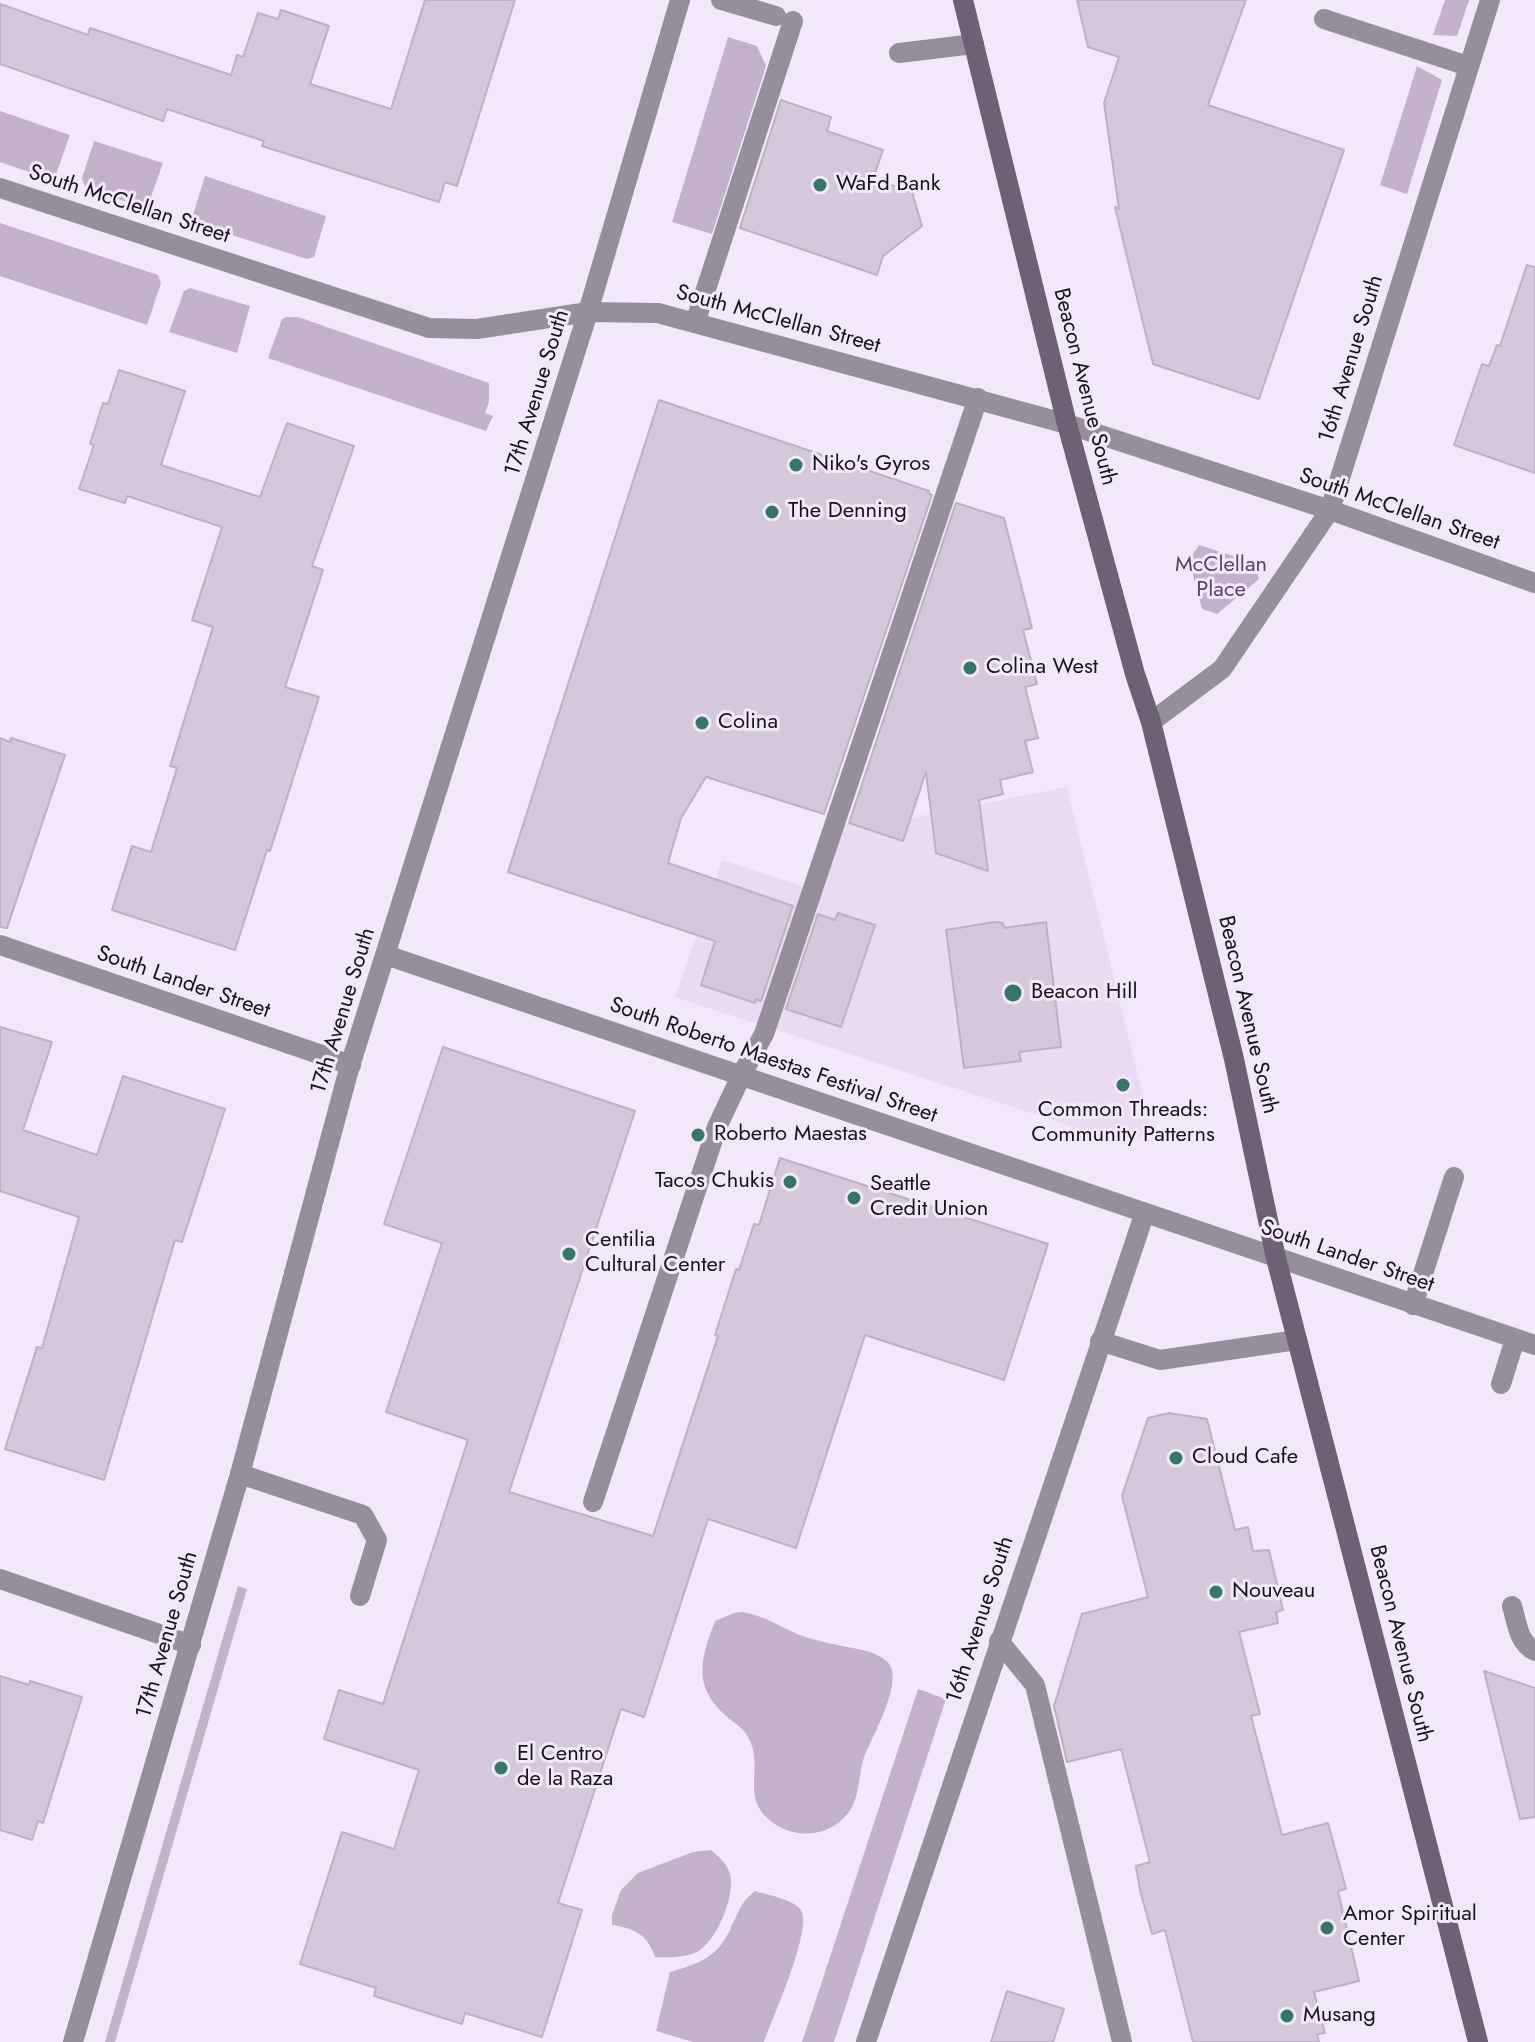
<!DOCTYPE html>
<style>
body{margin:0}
canvas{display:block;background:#f3e7fa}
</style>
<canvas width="1535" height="2042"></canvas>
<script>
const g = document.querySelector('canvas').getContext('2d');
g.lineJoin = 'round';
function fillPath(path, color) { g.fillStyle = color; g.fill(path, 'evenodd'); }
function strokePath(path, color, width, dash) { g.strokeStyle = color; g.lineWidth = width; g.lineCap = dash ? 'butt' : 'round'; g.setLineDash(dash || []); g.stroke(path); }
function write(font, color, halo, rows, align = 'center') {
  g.font = font + ' Jost,sans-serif'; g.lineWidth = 6; g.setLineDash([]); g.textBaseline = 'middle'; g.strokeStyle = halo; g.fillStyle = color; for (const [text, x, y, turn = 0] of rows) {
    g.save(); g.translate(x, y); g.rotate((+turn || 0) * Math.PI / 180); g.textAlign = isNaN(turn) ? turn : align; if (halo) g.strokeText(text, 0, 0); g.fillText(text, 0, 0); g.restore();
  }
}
fillPath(new Path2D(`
 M1067,787L1150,1125L1143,1138L1123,1143L675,997L722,860L811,889L835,820L903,842L911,818Z`), '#eadaf2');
fillPath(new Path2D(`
 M1445,0H1469L1457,36L1433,35Z
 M728,37L757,46L766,66L712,234L672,222Z
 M1417,66L1442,80L1407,194L1380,185Z
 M0,111L70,135L55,177L50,179L0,162Z
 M94,141L163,163L147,208L86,189L82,178Z
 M205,176L326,216L314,257L307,259L194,223L192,218Z
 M0,223L158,275L161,283L147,325L0,276Z
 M190,288L250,306L237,353L169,332L184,291Z
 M287,317H298L489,383V402L485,413L493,416L486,431L268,358L282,319Z
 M1199,545L1255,563L1259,579L1217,614L1202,609L1189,560Z
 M238,1586L247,1589L115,2042H105Z
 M743,1612C766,1616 783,1629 805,1637C822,1642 841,1646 858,1649C869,1651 884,1656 890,1665C902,1685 872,1737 864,1757C859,1772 860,1790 853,1805C840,1832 805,1841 780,1827C737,1803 764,1772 750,1741C745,1729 734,1723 725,1715C692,1685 701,1658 715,1621L734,1613Z
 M918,1689L946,1699L834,2042H802Z
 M711,1850C719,1857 727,1863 730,1874C736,1895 715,1948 692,1954C682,1957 665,1958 655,1957C648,1935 634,1928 612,1925V1915L621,1890L638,1873L693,1852Z
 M755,1891C767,1895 793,1899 801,1910C813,1929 772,2019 764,2042H693L656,2031L670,1972C703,1962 719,1957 733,1923C740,1909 742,1901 755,1891Z`), '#c4b2cd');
const building = new Path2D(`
 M425,0H515L457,186L445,182L439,202L262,146L264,141L167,109L163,121L0,64V4L88,35L90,28L231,75L237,55L243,57L258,13L278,19L281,10L329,26L310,84L391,109Z
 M1077,0H1246L1208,105L1344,150L1259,399L1153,364L1115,207L1119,209L1104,103L1119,57L1088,47Z
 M781,100L831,117L827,131L883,150L873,179L912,192L922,226L883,256L877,275L740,228Z
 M1527,265L1535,267V473L1454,445L1482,364L1489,366L1497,345L1500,346Z
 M119,370L185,391L161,465L260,497L287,423L354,446L312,566L323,570L285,687L319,697L270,851L267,850L235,950L112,910L132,846L151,852L177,768L170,766L213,627L192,620L222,527L127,496L125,503L79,489L94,445L90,444L103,403L108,404Z
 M659,400L929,491L928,493L932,495L824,814L706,777L681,818L668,863L793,906L761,1001L756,999L755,1003L701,985L715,941L508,872Z
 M956,503L1004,518L1032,628L1023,630L1037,684L1025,687L1038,738L1025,741L1033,772L1000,780L1003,794L979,800L988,871L936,853L926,772L903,841L849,823Z
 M0,738L10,742L11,738L65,755L7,928L0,927Z
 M838,913L875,925L841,1027L786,1009L818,914L835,920Z
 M995,922L1003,923L1004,928L1046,922L1061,1047L1019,1052L1021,1061L964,1068L946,930Z
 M0,1027L52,1042L23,1130L97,1155L123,1076L225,1109L182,1242L175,1240L104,1480L5,1449L37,1347L42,1348L79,1217L0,1191Z
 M443,1047L635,1111L509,1492L653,1536L718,1336L715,1335L736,1269L739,1270L754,1224L759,1225L780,1158L1048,1244L1004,1380L865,1335L796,1548L708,1519L644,1717L621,1709L558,1903L582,1910L542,2037L465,2013L462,2024L374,1996L376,1988L300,1964L342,1832L394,1849L419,1770L324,1739L339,1690L383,1704L468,1440L386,1412L442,1243L384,1224Z
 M1169,1413L1207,1419L1235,1530L1248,1527L1253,1551L1269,1550L1283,1610L1276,1612L1278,1623L1239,1632L1260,1714L1251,1716L1282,1835L1328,1823L1346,1889L1338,1891L1359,1981L1314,1992L1325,2033L1317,2034L1319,2042H1193L1165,1930L1152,1934L1140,1890L1136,1866L1150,1862L1121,1749L1067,1762L1054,1706L1082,1614L1148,1597L1122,1496L1148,1418Z
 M1484,1671L1535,1688V1817L1520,1819Z
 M0,1676L29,1685L30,1681L82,1697L43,1823L38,1821L32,1840L0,1830Z
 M1007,1991L1064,2009L1053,2042H991Z`);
fillPath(building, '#d4c8da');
strokePath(building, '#bdb1c3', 2);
strokePath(new Path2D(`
 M721,0L776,16
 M1324,19L1468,66
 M899,53L974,44
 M695,323L793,21
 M742,1074L764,1034L978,398
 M1413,1305L1454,1177
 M1100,1341L1160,1360L1297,1340
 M1501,1384L1515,1339
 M240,1474L363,1515L377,1540L360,1596
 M1512,1606C1517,1622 1518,1643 1535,1651
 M999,1641L1035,1685L1122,2042`), '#978e9b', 20);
strokePath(new Path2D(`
 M593,1502L717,1127L742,1074`), '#978e9b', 20);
strokePath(new Path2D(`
 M1151,722L1222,669L1330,510L1490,0
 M0,945L351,1065
 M386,955L1535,1345
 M0,1579L191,1645
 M866,2042L1144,1215`), '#978e9b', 20);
strokePath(new Path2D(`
 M0,188L429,328L477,329L588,312L658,313L1067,424L1330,510L1535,583
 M73,2042L240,1474L349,1069L588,312L680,0`), '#978e9b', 20);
strokePath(new Path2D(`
 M963,0L1067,424L1135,674L1151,722L1234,1059L1276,1258L1478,2042`), '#6e6175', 20);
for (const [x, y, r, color] of [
 [820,185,8,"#357666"],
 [796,465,8,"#357666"],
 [772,512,8,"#357666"],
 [970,668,8,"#357666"],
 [702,723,8,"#357666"],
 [1013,993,10,"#357666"],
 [1123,1085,8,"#357666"],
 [698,1135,8,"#357666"],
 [790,1182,8,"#357666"],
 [854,1198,8,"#357666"],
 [569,1254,8,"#357666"],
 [1176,1458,8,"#357666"],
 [1216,1592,8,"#357666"],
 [501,1768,8,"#357666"],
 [1327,1928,8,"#357666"],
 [1287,2016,8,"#357666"]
]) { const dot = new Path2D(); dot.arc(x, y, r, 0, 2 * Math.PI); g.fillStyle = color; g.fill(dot); strokePath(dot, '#f3e7fa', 3); }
write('22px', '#17131a', '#f3e7fa', [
 ["WaFd Bank",836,185],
 ["Niko's Gyros",812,465],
 ["The Denning",788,512],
 ["Colina West",986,668],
 ["Colina",718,723],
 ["Beacon Hill",1031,993],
 ["Common Threads:",1123,1111,"center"],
 ["Community Patterns",1123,1136,"center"],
 ["Roberto Maestas",714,1135],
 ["Tacos Chukis",774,1182,"right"],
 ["Seattle",870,1185],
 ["Credit Union",870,1210],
 ["Centilia",585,1241],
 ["Cultural Center",585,1266],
 ["Cloud Cafe",1192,1458],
 ["Nouveau",1232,1592],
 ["El Centro",517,1755],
 ["de la Raza",517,1780],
 ["Amor Spiritual",1343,1915],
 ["Center",1343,1940],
 ["Musang",1303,2016]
], 'left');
write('22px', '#17131a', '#f3e7fa', [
 ["South McClellan Street",129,205,18],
 ["South McClellan Street",778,320,15],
 ["16th Avenue South",1352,359,-73],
 ["Beacon Avenue South",1084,387,76],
 ["17th Avenue South",538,393,-73],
 ["South McClellan Street",1399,510,19],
 ["South Lander Street",183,983,19],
 ["17th Avenue South",344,1011,-73],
 ["Beacon Avenue South",1247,1015,77],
 ["South Roberto Maestas Festival Street",773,1061,19],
 ["South Lander Street",1347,1257,19],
 ["16th Avenue South",981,1620,-72],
 ["17th Avenue South",168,1635,-74],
 ["Beacon Avenue South",1400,1644,76]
]);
write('22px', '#5f406d', '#f3e7fa', [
 ["McClellan",1221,566],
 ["Place",1221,591]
]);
</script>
